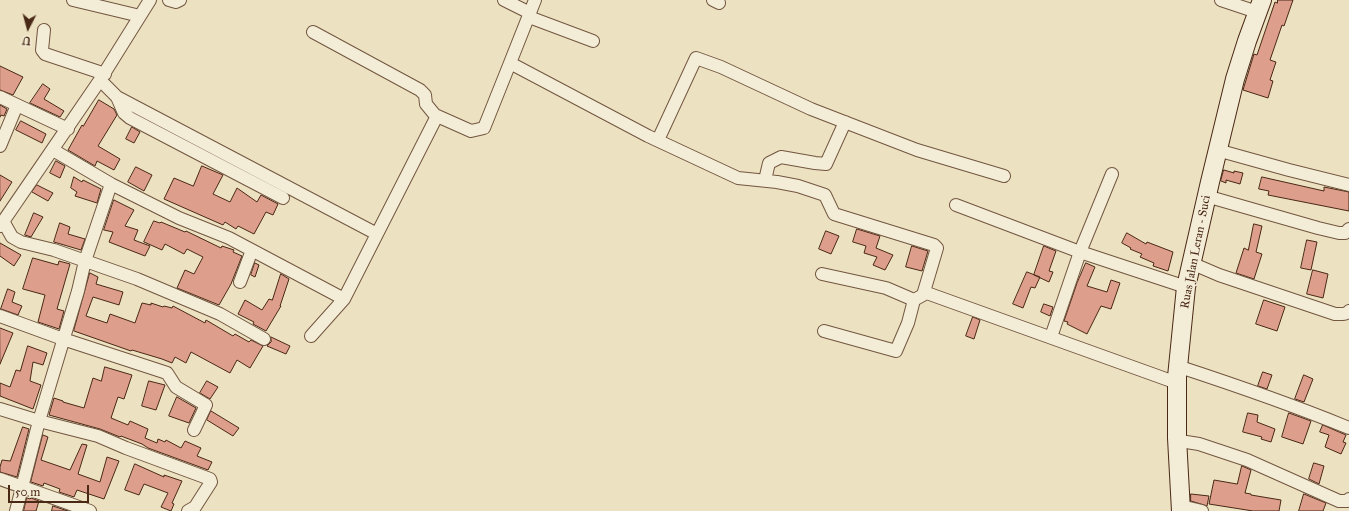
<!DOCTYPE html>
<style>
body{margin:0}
#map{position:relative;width:1349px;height:511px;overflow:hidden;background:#ece1c0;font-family:"IM FELL Great Primer",serif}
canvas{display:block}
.north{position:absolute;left:8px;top:8px;width:40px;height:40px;-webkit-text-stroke:3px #f3ecd6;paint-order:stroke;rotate:186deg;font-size:11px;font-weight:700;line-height:16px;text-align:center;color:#492815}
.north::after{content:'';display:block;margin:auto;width:14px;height:18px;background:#492815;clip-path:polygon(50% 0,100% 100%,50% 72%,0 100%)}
.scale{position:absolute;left:8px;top:485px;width:81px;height:18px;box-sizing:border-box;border:2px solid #492815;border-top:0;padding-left:5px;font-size:12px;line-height:14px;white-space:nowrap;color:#492815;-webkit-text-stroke:3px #f3ecd6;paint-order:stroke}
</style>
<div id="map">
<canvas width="1349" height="511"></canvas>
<div class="north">U</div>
<div class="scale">50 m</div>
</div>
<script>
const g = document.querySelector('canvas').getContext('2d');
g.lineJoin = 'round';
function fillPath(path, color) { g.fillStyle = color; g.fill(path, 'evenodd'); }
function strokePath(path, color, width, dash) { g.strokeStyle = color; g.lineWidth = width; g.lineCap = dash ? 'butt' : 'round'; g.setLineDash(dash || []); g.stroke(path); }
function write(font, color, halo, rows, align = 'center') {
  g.font = font + ' "IM FELL Great Primer",serif'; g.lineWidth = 3; g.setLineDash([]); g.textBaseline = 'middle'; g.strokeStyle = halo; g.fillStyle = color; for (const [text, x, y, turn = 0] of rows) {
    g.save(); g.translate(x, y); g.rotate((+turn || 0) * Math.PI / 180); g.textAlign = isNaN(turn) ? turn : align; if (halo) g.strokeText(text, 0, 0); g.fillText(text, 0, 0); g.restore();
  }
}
const building = new Path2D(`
 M1278,0H1293L1284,26L1282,25L1270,60L1276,62L1270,80L1273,81L1268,98L1243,90L1254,54L1257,55L1275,2L1277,3Z
 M0,66L23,77L13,95L0,90Z
 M43,84L50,89L44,99L64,111L60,117L30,103Z
 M99,100L114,109L117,115L98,146L120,159L114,170L97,161L95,166L68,150L82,125L83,126Z
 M0,105L7,109L4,116L1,115L0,117Z
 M21,121L46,134L42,143L16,130Z
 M132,127L140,132L134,143L126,139Z
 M56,161L65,166L60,178L50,173Z
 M202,166L223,175L213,194L230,202L237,188L257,202L261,195L278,204L273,215L266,212L254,234L238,226L236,229L225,222L223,225L164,199L174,178L193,186Z
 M136,167L152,175L144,191L128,182Z
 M1224,170L1234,173V171L1243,173L1240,184L1226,180V183L1221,181Z
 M0,175L12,182L0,201Z
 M74,177L82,182L83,180L101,189L97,203L75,196L77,192L71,188Z
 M1262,177L1324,191V187L1349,192V211L1268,195L1269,191L1259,189Z
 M37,185L53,193L48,201L32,192Z
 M114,200L134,210L125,226L138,230L134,240L150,246L145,256L109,242L113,232L104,230Z
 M34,213L43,217L31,237L25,235Z
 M154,221L160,223L161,222L185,232L186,231L221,248L222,246L234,250L233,252L242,256L231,284L219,305L177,288L185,270L194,274L203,257L187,249L184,254L165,244L162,250L144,242Z
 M60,223L70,227L68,234L85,239L81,250L54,242Z
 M1254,224L1262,226L1256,252L1262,254L1254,279L1236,273L1244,248L1248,250Z
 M857,229L880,236L876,248L893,255L885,270L873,265L877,257L864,253L866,246L853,242Z
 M826,231L839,236L831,254L819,249Z
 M1127,233L1146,244L1147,242L1173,252L1168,271L1153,266L1154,263L1140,257L1142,254L1130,249L1131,248L1122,243Z
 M1307,240L1317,242L1311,270L1301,268Z
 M0,243L21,255L14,266L0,256Z
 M912,246L928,251L922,271L906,267Z
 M1044,246L1056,251L1049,271L1053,272L1049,282L1034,275Z
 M33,258L58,265L59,261L70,264L57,309L64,311L59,329L38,322L45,295L23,289Z
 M255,263L259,265L255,277L251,275Z
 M1086,263L1095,267L1087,286L1107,292L1111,280L1120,283L1111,309L1101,306L1087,334L1067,324L1068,322L1064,321L1077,283Z
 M1313,270L1328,274L1323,298L1307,294Z
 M1027,272L1040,277L1035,288L1031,287L1023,308L1013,304Z
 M90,273L98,277L96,284L123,292L119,305L93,297L86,316L107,323L110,314L135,323L142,303L151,305V303L163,307L164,306L172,308L173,306L205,323L206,320L233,336L235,334L249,342L251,340L263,346L250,368L237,360L230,373L191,352L186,363L175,357L172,363L162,359L132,350L131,351L74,331Z
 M281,274L289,279L280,306H281L266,331L253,324L254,322L238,314L245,300L262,310L269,299L272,300Z
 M8,289L15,292L12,302L22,306L18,315L1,309Z
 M1264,300L1285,307L1277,331L1256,324Z
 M1044,304L1053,307L1050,316L1041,312Z
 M973,317L980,320L974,339L966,336Z
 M0,328L13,333L0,364Z
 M271,337L290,346L286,354L267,346L271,342Z
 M28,346L47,353L43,365L33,362L30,381L41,385L33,409L0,396V383L10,387L16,370L20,371Z
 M105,367L132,375L124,399L118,397L111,418L128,425L130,421L148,429L145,438L157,443L158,439L165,442L166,440L181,448L185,441L201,448L197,456L212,462L208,470L148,448L142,444L121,436L120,437L100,429L49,415L54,398L63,401V402L84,408L93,378L101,381Z
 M1263,372L1272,375L1267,389L1258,386Z
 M1304,375L1313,379L1304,402L1295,399Z
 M149,381L165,385L156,410L142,406Z
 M207,381L218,387L210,399L200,393Z
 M177,397L196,408L189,423L169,416Z
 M211,411L239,428L233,436L207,420Z
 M1248,413L1258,415L1257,422L1275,429L1271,442L1261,439L1262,437L1243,432Z
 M1289,413L1311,421L1303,444L1282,437Z
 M1323,425L1346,435L1343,442L1346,443L1341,454L1325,447L1329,435L1320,432Z
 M23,427L29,429L17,477L0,472V467L2,460L10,461Z
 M43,435L48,437L41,460L70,470L82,444L87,445L78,474L100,482L107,457L119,461L104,499L77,490L74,497L59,492L60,489L44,483L43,486L31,482Z
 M1314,463L1324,466L1319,484L1309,479Z
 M135,464L164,477V475L182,481L172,503L174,504L171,511L161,507L168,493L144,484L139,495L125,490Z
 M1242,466L1251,470L1245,493L1251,494V495L1281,500L1279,511H1253L1209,504L1214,480L1237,484Z
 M1191,494L1209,496L1207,506L1191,501Z
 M1304,494L1326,503L1323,511H1299Z
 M27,498L30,499L31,498L39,501L36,511H24Z
 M53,506L68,511H52Z`);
fillPath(building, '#dd9e8c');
strokePath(building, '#492815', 1);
const minor = new Path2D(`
 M73,0L140,16
 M169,0L176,2L180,0
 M504,0L530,13
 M713,0L719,3
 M1221,0L1257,12
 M529,17L593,41
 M44,30L42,50L45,54L105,74
 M313,32L420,90L425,95L426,104L435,115L471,131L484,128L510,63L648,136L738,178L777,182L798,186L825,195L834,214L934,245L937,248L923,295L914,300L886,288L822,274
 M510,63L535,0
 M100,80L117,97L377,234L344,299L311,336
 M0,97L68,129
 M117,97L124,113L130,118L283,198
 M658,140L696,58L721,67L811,109L917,150L1004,176
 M0,146L17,105
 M53,150L111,184L179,218L229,238L344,299
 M1217,150L1289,170L1349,185
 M765,180L769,163L781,157L815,163L826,164L845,122
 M1206,196L1318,228L1339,233H1345L1349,229
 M956,205L1080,252L1186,287
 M3,221L12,237L21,242L54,250L137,279L220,314L264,339
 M0,226L100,80L150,0
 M377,234L437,116
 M1191,263L1219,275L1335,314C1340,314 1346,315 1349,311
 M240,282L252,250
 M924,292L1177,383
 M0,316L63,339L167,373L176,387L206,405L194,430
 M824,331L896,351L908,323L914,300
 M1051,337L1080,252L1112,174
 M1177,366C1235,385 1293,405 1349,428
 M0,409L39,421L98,436L126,448L210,479L211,482L195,507L188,511
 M1177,438L1180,441L1199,444L1247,460L1339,501H1347L1349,499
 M0,479L90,511
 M1181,506L1202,511
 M16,511L39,421L78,291L85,261L111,184`);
const secondary = new Path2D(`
 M1181,511L1177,438V377L1186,287L1210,182L1235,79L1247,41L1262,0`);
strokePath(minor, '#725640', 14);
strokePath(secondary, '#492815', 20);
strokePath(minor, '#f3ecd6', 12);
strokePath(secondary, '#f3ecd6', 18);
write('12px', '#492815', '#f3ecd6', [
 ["Ruas Jalan Leran - Suci",1196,252,-79]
]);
</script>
